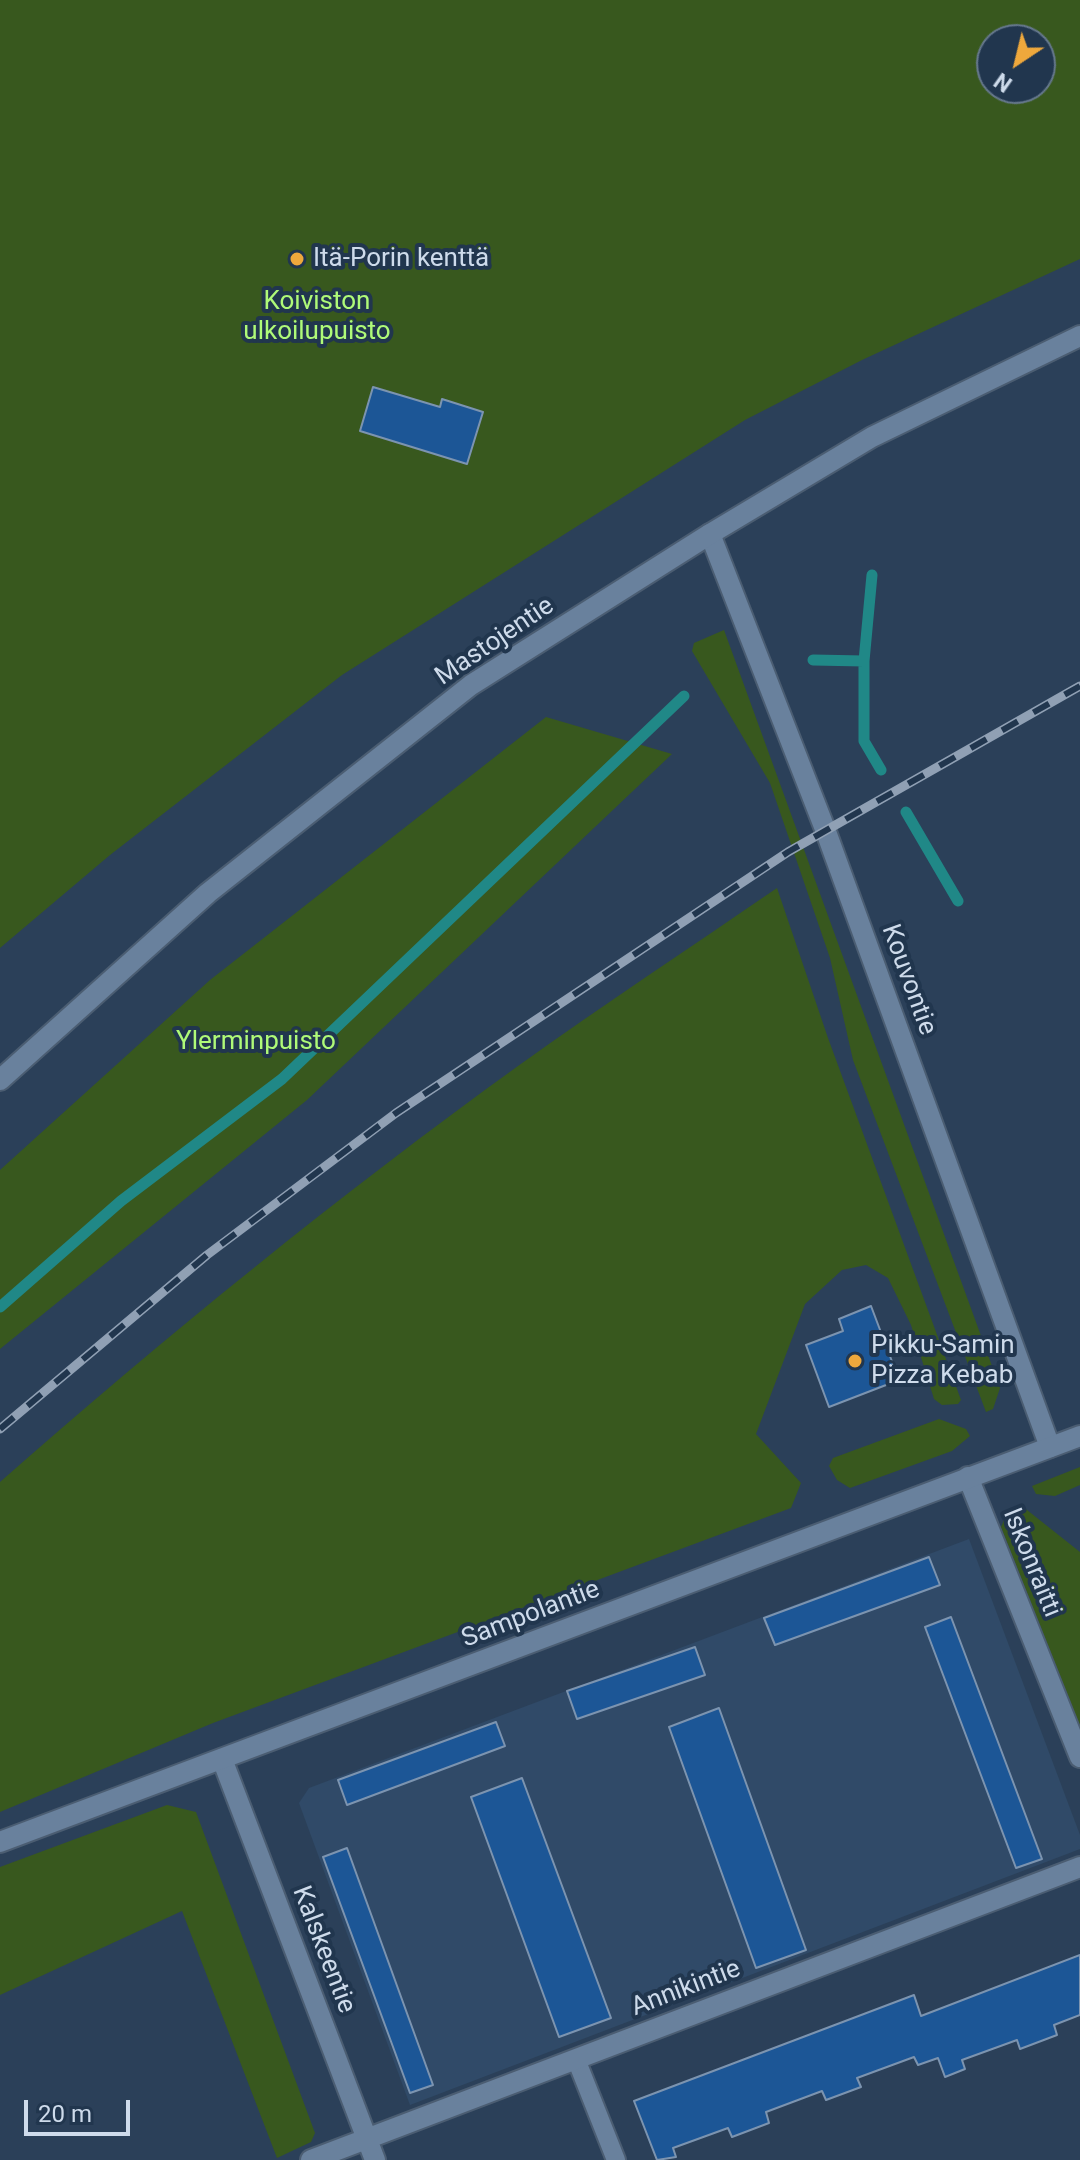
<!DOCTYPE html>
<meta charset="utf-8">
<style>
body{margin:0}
#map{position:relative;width:1080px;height:2160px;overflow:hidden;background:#2b4059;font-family:Roboto,sans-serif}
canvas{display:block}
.north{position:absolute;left:976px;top:24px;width:80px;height:80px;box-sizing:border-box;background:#21364e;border:2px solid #66788d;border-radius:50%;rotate:215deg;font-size:22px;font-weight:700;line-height:32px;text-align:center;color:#cedbeb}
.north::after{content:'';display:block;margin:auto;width:28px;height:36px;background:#eea83c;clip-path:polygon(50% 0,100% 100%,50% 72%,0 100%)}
.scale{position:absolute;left:24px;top:2100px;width:106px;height:36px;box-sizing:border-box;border:4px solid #cedbeb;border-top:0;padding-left:10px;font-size:24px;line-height:28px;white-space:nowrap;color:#cedbeb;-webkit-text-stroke:6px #21364e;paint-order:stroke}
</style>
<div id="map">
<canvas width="1080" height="2160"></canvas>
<div class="north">N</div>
<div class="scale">20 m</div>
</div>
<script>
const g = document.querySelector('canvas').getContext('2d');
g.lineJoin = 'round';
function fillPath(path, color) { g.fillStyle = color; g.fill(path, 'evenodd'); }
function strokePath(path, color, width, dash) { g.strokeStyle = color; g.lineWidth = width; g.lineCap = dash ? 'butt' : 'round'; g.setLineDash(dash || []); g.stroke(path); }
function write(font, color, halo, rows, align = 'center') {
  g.font = font + ' Roboto,sans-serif'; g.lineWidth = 8; g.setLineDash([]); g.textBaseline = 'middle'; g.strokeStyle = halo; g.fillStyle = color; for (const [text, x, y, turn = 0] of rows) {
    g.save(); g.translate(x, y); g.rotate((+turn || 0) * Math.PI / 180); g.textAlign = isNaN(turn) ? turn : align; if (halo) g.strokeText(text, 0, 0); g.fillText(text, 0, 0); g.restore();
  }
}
fillPath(new Path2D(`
 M969,1539L1080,1835V1849L410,2105L299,1803L309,1788Z`), '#304a68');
fillPath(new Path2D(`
 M0,0H1080V259L862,360L745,420L342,675L110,855L0,948ZM992,40H1040V88H992Z
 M724,630L1000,1388L993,1409L986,1412L853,1060L830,958L770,783L692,651L694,643Z
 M546,717L672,754L307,1100L0,1349V1170L210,980Z
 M777,888L828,1038L961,1400L958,1404L942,1405L934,1399L911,1325L888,1278L866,1265L842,1270L805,1304L756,1434L801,1483L791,1508L213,1723L0,1812V1482C166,1336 339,1195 518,1066C603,1005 691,947 777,888Z
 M939,1419L966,1429L970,1436L952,1451L850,1488L837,1480L829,1466L833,1458Z
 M1080,1467V1485L1055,1496L1036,1494L1032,1486Z
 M1022,1506L1080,1552V1726L1001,1527L1009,1509Z
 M167,1805L196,1812L315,2133L311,2142L277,2158L182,1911L0,1995V1867Z`), '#38581e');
strokePath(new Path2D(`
 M813,660L864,661V741L881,770
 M864,661L872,575
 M906,812L958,901
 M0,1307L121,1201L282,1079L684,696`), '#208887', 11);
const building = new Path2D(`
 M373,387L440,407L442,399L483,412L467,464L360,431Z
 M871,1306L899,1380L829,1407L806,1345L843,1331L839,1319Z
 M929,1557L940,1585L775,1645L764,1618Z
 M951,1617L1042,1859L1016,1868L925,1627Z
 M695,1647L705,1675L577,1719L567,1691Z
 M719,1708L806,1950L756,1968L669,1727Z
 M496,1722L505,1746L347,1805L338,1780Z
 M522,1778L611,2018L559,2037L471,1797Z
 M347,1848L433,2085L410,2093L323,1857Z
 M1080,1955V2015L1054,2025L1057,2035L1020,2049L1017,2040L962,2060L965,2069L945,2077L938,2058L918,2065L914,2057L857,2078L861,2087L826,2100L822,2091L766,2112L769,2123L732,2137L728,2128L673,2148L676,2157L657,2160L634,2101L914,1995L921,2016Z`);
fillPath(building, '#1c5696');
strokePath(building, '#7c94b0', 2);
const service = new Path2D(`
 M576,2059L616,2160`);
const minor = new Path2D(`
 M710,534L825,829L1050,1447
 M968,1477L1080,1757
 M222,1759L375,2160
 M311,2160L1080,1867`);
const tertiary = new Path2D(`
 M0,1842L1080,1436`);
const secondary = new Path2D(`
 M0,1080L208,893L471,685L710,534L872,437L1080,336`);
strokePath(service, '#4b5d72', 22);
strokePath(minor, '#4b5d72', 24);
strokePath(tertiary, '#4b5d72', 24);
strokePath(secondary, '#4b5d72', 24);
strokePath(service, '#69819d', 18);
strokePath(minor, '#69819d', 20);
strokePath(tertiary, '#69819d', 20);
strokePath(secondary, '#69819d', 20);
const rail = new Path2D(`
 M0,1429L207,1255L396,1113L788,852L1080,686`);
strokePath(rail, '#90a0b4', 9);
strokePath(rail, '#21364e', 6, [18]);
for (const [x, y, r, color] of [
 [297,259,8,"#eea83c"],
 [855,1361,8,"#eea83c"]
]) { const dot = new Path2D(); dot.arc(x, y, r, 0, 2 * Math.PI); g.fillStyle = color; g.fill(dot); strokePath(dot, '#21364e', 3); }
write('26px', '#cedbeb', '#21364e', [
 ["Itä-Porin kenttä",313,259],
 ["Pikku-Samin",871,1346],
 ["Pizza Kebab",871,1376]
], 'left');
write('26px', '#affa78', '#21364e', [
 ["Koiviston",317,302],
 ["ulkoilupuisto",317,332],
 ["Ylerminpuisto",256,1042]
]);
write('26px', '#cedbeb', '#21364e', [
 ["Mastojentie",495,642,-34],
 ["Kouvontie",908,980,70],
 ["Iskonraitti",1031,1563,68],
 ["Sampolantie",531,1615,-21],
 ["Kalskeentie",323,1950,69],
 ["Annikintie",686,1989,-21]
]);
</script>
